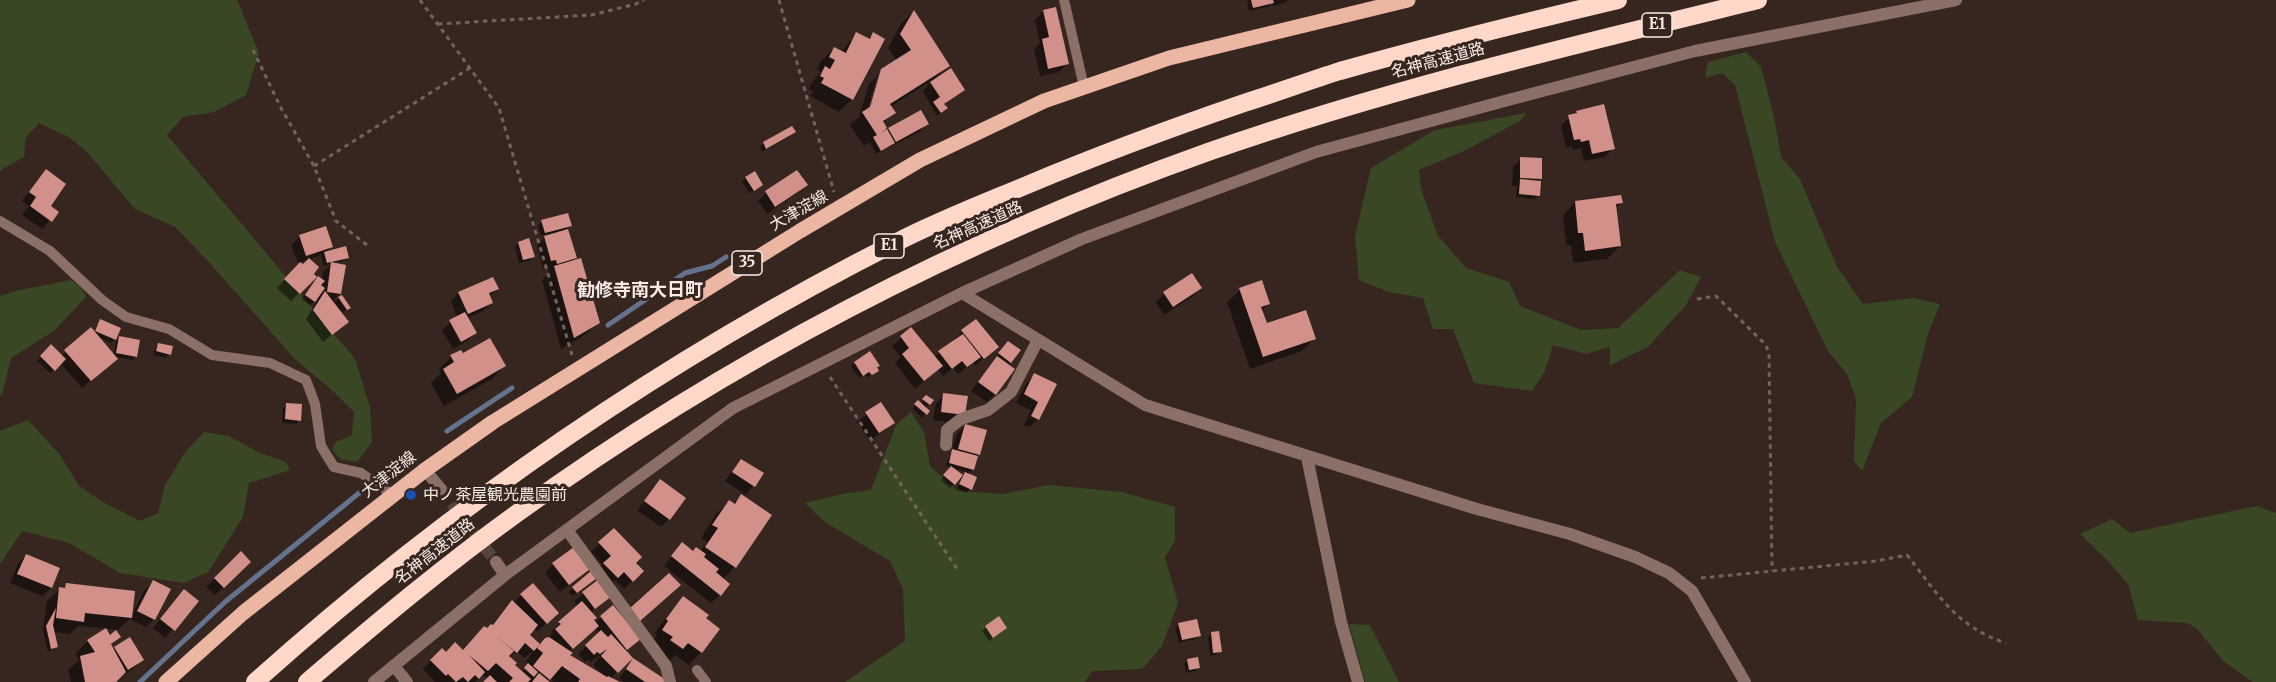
<!DOCTYPE html>
<meta charset="utf-8">
<style>
body{margin:0}
canvas{display:block;background:#37261f}
</style>
<canvas width="2276" height="682"></canvas>
<script>
const g = document.querySelector('canvas').getContext('2d');
g.lineJoin = 'round';
function fillPath(path, color) { g.fillStyle = color; g.fill(path, 'evenodd'); }
function strokePath(path, color, width, dash) { g.strokeStyle = color; g.lineWidth = width; g.lineCap = dash ? 'butt' : 'round'; g.setLineDash(dash || []); g.stroke(path); }
function write(font, color, halo, rows, align = 'center') {
  g.font = font + ' Merriweather,"Noto Sans JP",serif'; g.lineWidth = 6; g.setLineDash([]); g.textBaseline = 'middle'; g.strokeStyle = halo; g.fillStyle = color; for (const [text, x, y, turn = 0] of rows) {
    g.save(); g.translate(x, y); g.rotate((+turn || 0) * Math.PI / 180); g.textAlign = isNaN(turn) ? turn : align; if (halo) g.strokeText(text, 0, 0); g.fillText(text, 0, 0); g.restore();
  }
}
fillPath(new Path2D(`
 M0,0H237L259,53L246,95L214,112L183,117L167,135L355,359L370,407L372,442L357,462L340,459L332,449L336,442L352,435L354,412L335,393L294,358L208,261L175,227L135,209L87,152L70,138L39,123L26,137L24,157L4,168L0,172Z
 M1746,52L1761,67L1774,117L1781,157L1800,179L1837,267L1863,304L1913,298L1940,304L1928,334L1912,397L1881,423L1862,471L1854,461L1856,399L1847,374L1828,351L1775,242L1735,85L1722,73L1705,78L1708,62Z
 M1527,113L1520,121L1462,152L1419,170L1421,189L1438,236L1466,268L1509,282L1520,306L1581,330L1618,328L1680,270L1701,277L1686,305L1648,347L1610,365V347L1586,354L1553,345L1545,371L1532,391L1474,383L1453,329H1433L1423,298L1389,292L1359,280L1355,236L1371,168L1435,130Z
 M71,280L82,289L86,297L54,331L11,358L2,395L0,396V296L16,291Z
 M911,412L924,432L930,466L958,491L1003,494L1049,485L1122,492L1175,507V541L1165,557L1178,603L1162,646L1142,669L1092,671L1085,682H845L905,641L903,589L890,561L825,522L805,503L842,494L871,490L896,425Z
 M28,420L60,455L79,486L103,502L140,521L158,513L165,485L186,451L204,432L228,436L260,453L286,462L290,470L249,483L243,517L208,572L184,583L120,573L69,543L22,531L0,564V431Z
 M2257,506L2276,513V682H2253L2223,661L2198,630L2188,623L2138,620L2128,584L2108,561L2080,534L2112,519L2130,533Z
 M1349,624L1370,625L1399,682H1365Z`), '#394724');
fillPath(new Path2D(`
 M1247,0H1288L1285,3L1272,6V3L1268,7L1249,11Z
 M1044,11L1067,64L1059,72L1040,76L1034,49L1040,43L1035,20Z
 M913,12L948,65L935,78L964,89L944,105L942,112L937,116L923,91L931,81L890,107L894,112L883,123L878,135L889,129L927,123L919,132L876,154L870,142L864,146L850,125L859,117L869,84L878,75L866,113L869,114L882,74H879L897,61L888,48L901,24Z
 M856,34L868,40L874,34L852,99L839,112L810,96L813,91L808,89L813,81L821,72L817,70L821,61L834,48L841,52Z
 M1577,112L1613,148L1605,157L1584,161L1581,148L1573,150L1572,146L1566,148L1561,125Z
 M792,128L794,132L790,136L762,152L760,147L764,143Z
 M1521,159L1540,178L1537,182L1538,195L1534,199L1516,197L1517,186H1512L1513,167Z
 M46,171L49,206L57,212L42,229L22,215L29,206L22,201Z
 M746,178L758,188L749,193L742,181Z
 M806,185L797,193L767,214L758,201L766,193Z
 M1575,202L1621,203L1615,209L1620,246L1607,259L1573,263L1571,245H1566L1563,215Z
 M542,222L570,226L567,229L575,258L569,263L598,322L585,335L561,349L542,280L549,273L547,267L543,268L537,246L548,234L541,236L538,225Z
 M300,236L331,246L325,253L347,257L343,261L323,266L321,255L299,263L315,277L291,301L277,288L299,265L291,245Z
 M519,243L533,257L529,261L519,263L515,247Z
 M332,264L340,293L333,301L334,302L341,297L349,307L341,314L347,322L323,342L306,319L319,298L310,305L302,299L315,282L322,281L323,272Z
 M1192,275L1200,288L1192,297L1164,315L1156,302L1164,294Z
 M497,289L489,297L492,303L483,311L467,318L475,333L467,341L453,349L442,330L457,317L451,301L459,293Z
 M1240,290L1269,304L1261,311L1266,325L1314,338L1302,351L1250,369L1227,302Z
 M100,321L115,339L111,343L98,337L113,356L116,341L120,337L136,356L132,360L117,357L82,388L60,363L50,373L37,361L51,346L61,356L93,332Z
 M911,329L934,357L955,341L954,340L962,332L997,347L975,366L973,362L958,374L953,368L943,376L938,369L915,389L895,363L901,357L892,346Z
 M159,344L170,354L166,358L153,355L155,348Z
 M1004,346L1010,362L995,394L987,402L971,391Z
 M462,355L504,366L492,379L444,406L431,383L441,373L439,369L451,357Z
 M855,363L876,368L877,370L867,378L865,374L859,378L851,366Z
 M1034,375L1055,385L1038,419L1030,427L1024,425L1031,410L1016,403L1026,384Z
 M944,395L966,397L956,423L933,420L936,403Z
 M927,397L929,404L925,409L928,411L922,418L912,408L918,402L920,404Z
 M287,404L299,420L296,424L282,423L283,408Z
 M880,404L893,423L870,441L857,422Z
 M965,426L985,431L973,469L967,474L970,489L967,493L957,488L962,476L967,472L946,466L957,434Z
 M741,460L762,474L746,495L725,481Z
 M947,472L954,484L950,488L941,480Z
 M660,481L669,519L661,527L637,510Z
 M741,496L735,567L723,579L720,595L711,603L664,566L674,553L700,552L707,542L701,538L716,514L729,502L733,504Z
 M614,530L634,563L642,571L624,589L615,580L608,585L596,572L603,565L591,552Z
 M241,553L249,562L215,595L206,587Z
 M26,555L58,569L51,588L42,596L10,583L18,564Z
 M553,564L579,577L560,592L545,573Z
 M591,573V581L573,596L569,592Z
 M599,581L601,604L590,613L592,620L595,623L613,607L639,639L625,652L631,658L610,679L617,682H554L550,679L548,682H485L488,679L483,675L475,682H435L423,669L442,650L446,654L462,651L484,628L487,630L512,602L513,603L532,585L549,621L537,632L534,628L528,635L540,645L553,633L551,631L578,606L574,601ZM595,628L599,634L578,654L585,662L588,659L590,662L603,653L593,665L605,676L568,656V652ZM516,651L525,658L531,652L532,653L526,662L529,664L521,673L512,665L509,658Z
 M153,582L154,619L146,627L129,619L118,630L78,626L70,634L53,632L56,647L48,652L43,631L47,601L60,589H62L67,585L131,617L144,591Z
 M683,598L704,619L701,652L689,665L675,655L669,661L651,643L657,634L654,633Z
 M176,600L197,602L165,638L153,628Z
 M998,618L1002,631L989,641L982,631Z
 M1179,624L1199,635L1195,639L1179,643L1175,628Z
 M1212,633L1220,651L1216,655L1210,656L1208,637Z
 M119,637L110,646L113,651L115,648L142,660L134,668L114,682H71L68,670L79,660L75,654L88,641Z
 M633,660L663,682H624L619,678Z
 M1188,660L1199,667L1195,671L1186,673L1184,664Z`), '#0007');
strokePath(new Path2D(`
 M608,325L685,273L712,266L726,257
 M447,431L512,388
 M140,682L225,602L364,489`), '#63738e', 5);
fillPath(new Path2D(`
 M1251,0H1273L1274,3L1253,8Z
 M1056,7L1069,64L1048,69L1042,39L1049,37L1043,10Z
 M914,10L950,66L890,104L896,113L883,121L887,128L881,133L887,129L895,143L881,151L873,137L877,135L862,112L870,107L881,69L911,50L900,34Z
 M856,32L870,39L873,32L885,39L853,100L821,83L824,78L820,76L825,66L830,69L835,60L829,57L834,47L846,53Z
 M951,68L965,90L944,104L948,108L941,113L933,102L940,97L930,82Z
 M1604,104L1615,149L1592,154L1589,140L1581,142L1580,139L1574,140L1568,115L1577,113L1576,111Z
 M921,110L929,124L896,142L888,128Z
 M792,126L796,132L766,149L763,142Z
 M1520,157L1542,158V179L1520,178Z
 M46,169L66,184L51,206L59,212L52,222L30,206L36,197L29,192Z
 M797,170L808,185L775,207L765,191Z
 M755,171L763,185L754,191L745,177Z
 M1520,179L1541,181L1540,196L1519,194Z
 M1621,195L1623,203L1616,204L1621,246L1585,251L1583,233H1578L1575,201Z
 M568,213L572,226L545,233L541,220Z
 M326,226L333,247L306,256L299,235Z
 M568,229L577,258L557,264L556,260L551,261L544,236Z
 M529,238L535,257L523,260L518,242Z
 M346,246L349,258L327,263L324,252Z
 M309,258L319,267L314,274L317,277L300,294L284,279L300,262L303,264Z
 M581,258L600,323L574,338L554,266Z
 M331,262L346,265L341,294L327,292Z
 M1192,273L1202,288L1173,307L1163,292Z
 M318,276L325,281L321,285L325,288L315,302L305,295Z
 M493,277L499,289L489,293L493,303L468,314L458,292Z
 M1262,280L1270,304L1261,307L1267,323L1306,310L1316,339L1263,357L1239,288Z
 M325,291L349,322L332,335L313,310Z
 M342,295L351,308L347,310L338,297Z
 M465,312L477,333L461,342L449,320Z
 M100,319L121,328L116,340L95,331Z
 M976,319L999,347L984,359L961,330Z
 M91,327L118,359L91,381L64,350Z
 M911,327L943,366L924,381L902,354L909,348L900,336Z
 M963,334L981,357L967,367L962,361L952,369L938,351Z
 M119,336L140,340L137,357L116,353Z
 M490,338L506,366L457,394L443,369L454,362L450,355L461,350L463,353Z
 M1008,341L1021,350L1011,363L998,353Z
 M158,343L173,346L171,355L156,351Z
 M51,344L66,359L55,371L40,356Z
 M870,351L880,366L877,367L879,371L872,375L869,372L863,376L854,362Z
 M997,356L1015,369L996,395L978,382Z
 M1034,373L1057,384L1039,420L1031,416L1038,402L1024,394Z
 M943,393L968,396L965,415L941,412Z
 M926,395L934,400L930,405L922,399Z
 M918,400L930,411L927,415L914,404Z
 M881,402L895,423L879,433L865,412Z
 M286,403L302,404L301,421L285,419Z
 M965,424L987,430L980,455L958,449Z
 M952,449L978,456L974,470L949,463Z
 M741,459L764,473L755,487L732,472Z
 M951,466L963,475L955,485L943,475Z
 M965,472L977,477L972,490L959,484Z
 M660,479L686,498L670,520L644,501Z
 M741,494L772,515L736,568L705,547L718,528L712,525L729,500L735,504Z
 M614,528L642,557L636,563L644,571L633,582L624,572L618,578L603,563L611,556L598,542Z
 M682,542L693,551L696,547L706,554L704,557L719,569L716,572L730,584L721,596L671,556Z
 M574,547L590,569L569,585L552,563Z
 M241,551L251,562L224,588L214,578Z
 M26,554L60,568L52,588L17,574Z
 M591,571L597,578L577,593L572,587Z
 M669,573L681,585L640,621L629,609Z
 M599,579L612,596L595,609L582,592Z
 M153,580L171,589L155,620L137,611Z
 M66,583L135,591L132,618L85,613L84,622L56,618L59,587L65,588Z
 M533,583L559,613L547,624L520,594Z
 M184,589L199,601L175,631L160,619Z
 M683,596L709,615L706,618L720,629L702,653L688,643L683,649L670,640L673,637L662,630L668,621L666,619Z
 M512,600L538,625L530,635L540,644L534,651L525,643L517,653L492,633L514,651L509,656L517,663L515,665L531,679L528,682H509L513,678L496,663L488,671L469,655L485,672L479,679L475,675L468,682L463,677L456,682L448,674L446,676L430,660L442,648L446,652L455,642L463,650L484,626L487,628L491,624L493,625Z
 M582,601L597,618L594,620L599,626L573,649L555,629L561,624L558,622Z
 M613,605L641,639L627,650L600,616Z
 M56,608L53,625L58,647L51,649L46,626Z
 M999,616L1007,628L993,638L985,626Z
 M1197,619L1201,636L1182,640L1178,623Z
 M106,628L110,635L116,630L121,637L111,644L126,672L116,682H85L80,656L95,652L87,640Z
 M601,630L608,637L611,634L633,658L618,673L601,656L607,649L600,654L597,652L594,655L585,645Z
 M1219,631L1222,652L1213,653L1211,632Z
 M130,637L144,660L128,670L114,647Z
 M549,637L573,653L570,655L607,677L608,676L620,682H578L580,679L562,666L550,680L533,666L543,653L537,648L545,638Z
 M1198,657L1200,668L1189,670L1187,659Z
 M633,658L666,680L665,682H645L626,669Z
 M528,663L538,672L534,677L524,668Z
 M539,673L550,682H532Z
 M490,675L497,682H483Z`), '#d1918a');
strokePath(new Path2D(`
 M441,489L496,562`), '#54443d', 12, [12, 6]);
strokePath(new Path2D(`
 M420,0L499,108L572,355
 M779,0L834,192
 M438,24L591,15L636,4L644,0
 M253,50L281,108L314,166L336,221L367,245
 M314,166L470,68
 M1697,299L1716,296L1765,344L1769,352L1772,571
 M830,377L959,572
 M1701,578L1876,561L1907,555C1938,594 1956,627 2006,643`), '#72635d', 3, [4.5, 4.5]);
strokePath(new Path2D(`
 M1064,0L1084,87
 M0,221L50,251L102,300L126,317L169,329L212,355L270,363L306,380L315,404L321,446L334,467L361,473L393,495
 M697,670L706,682`), '#8a7067', 10);
strokePath(new Path2D(`
 M962,293L1145,405L1477,509L1570,534L1635,557L1669,573L1692,591L1745,682
 M946,445L947,430L961,419L988,410L1011,392L1038,340
 M1307,457L1341,622L1358,682
 M425,470L441,489
 M567,530L666,666L670,682
 M496,562L505,575
 M394,666L407,682
 M374,682L505,575L733,408L962,293L1082,239L1316,152L1512,99L1695,51L1956,0`), '#8a7067', 12);
strokePath(new Path2D(`
 M166,682L243,613L425,470L493,422L800,231L920,160L1044,101L1169,58L1408,0`), '#ebb6a2', 15);
strokePath(new Path2D(`
 M255,682C450,507 665,359 899,241C940,220 984,203 1027,185C1098,155 1171,128 1244,103C1276,93 1308,81 1340,71C1432,45 1525,22 1618,0
 M307,682C375,624 444,566 516,514C727,361 963,239 1208,152C1388,89 1574,45 1758,0`), '#ffd8ca', 18);
for (const [x, y, r, color] of [
 [411,495,6,"#1a4fb4"]
]) { const dot = new Path2D(); dot.arc(x, y, r, 0, 2 * Math.PI); g.fillStyle = color; g.fill(dot); strokePath(dot, '#37261f', 2); }
for (const [x, y, w] of [
 [1657,25,30],
 [889,246,30],
 [747,263,30]
]) { const box = new Path2D(); box.roundRect(x - w / 2, y - 12, w, 24, 4.5); g.fillStyle = '#37261f'; g.fill(box); strokePath(box, '#f7ebe6', 1.5); }
write('bold 15px', '#f7ebe6', null, [
 ["E1",1657,25],
 ["E1",889,246],
 ["35",747,263]
]);
write('16px', '#f7ebe6', '#37261f', [
 ["名神高速道路",1438,61,-15],
 ["大津淀線",799,211,-30],
 ["名神高速道路",978,226,-24],
 ["大津淀線",389,475,-38],
 ["名神高速道路",435,552,-38]
]);
write('16px', '#f7ebe6', '#37261f', [
 ["中ノ茶屋観光農園前",423,495]
], 'left');
write('bold 18px', '#f7ebe6', '#37261f', [
 ["勧修寺南大日町",640,291]
]);
</script>
